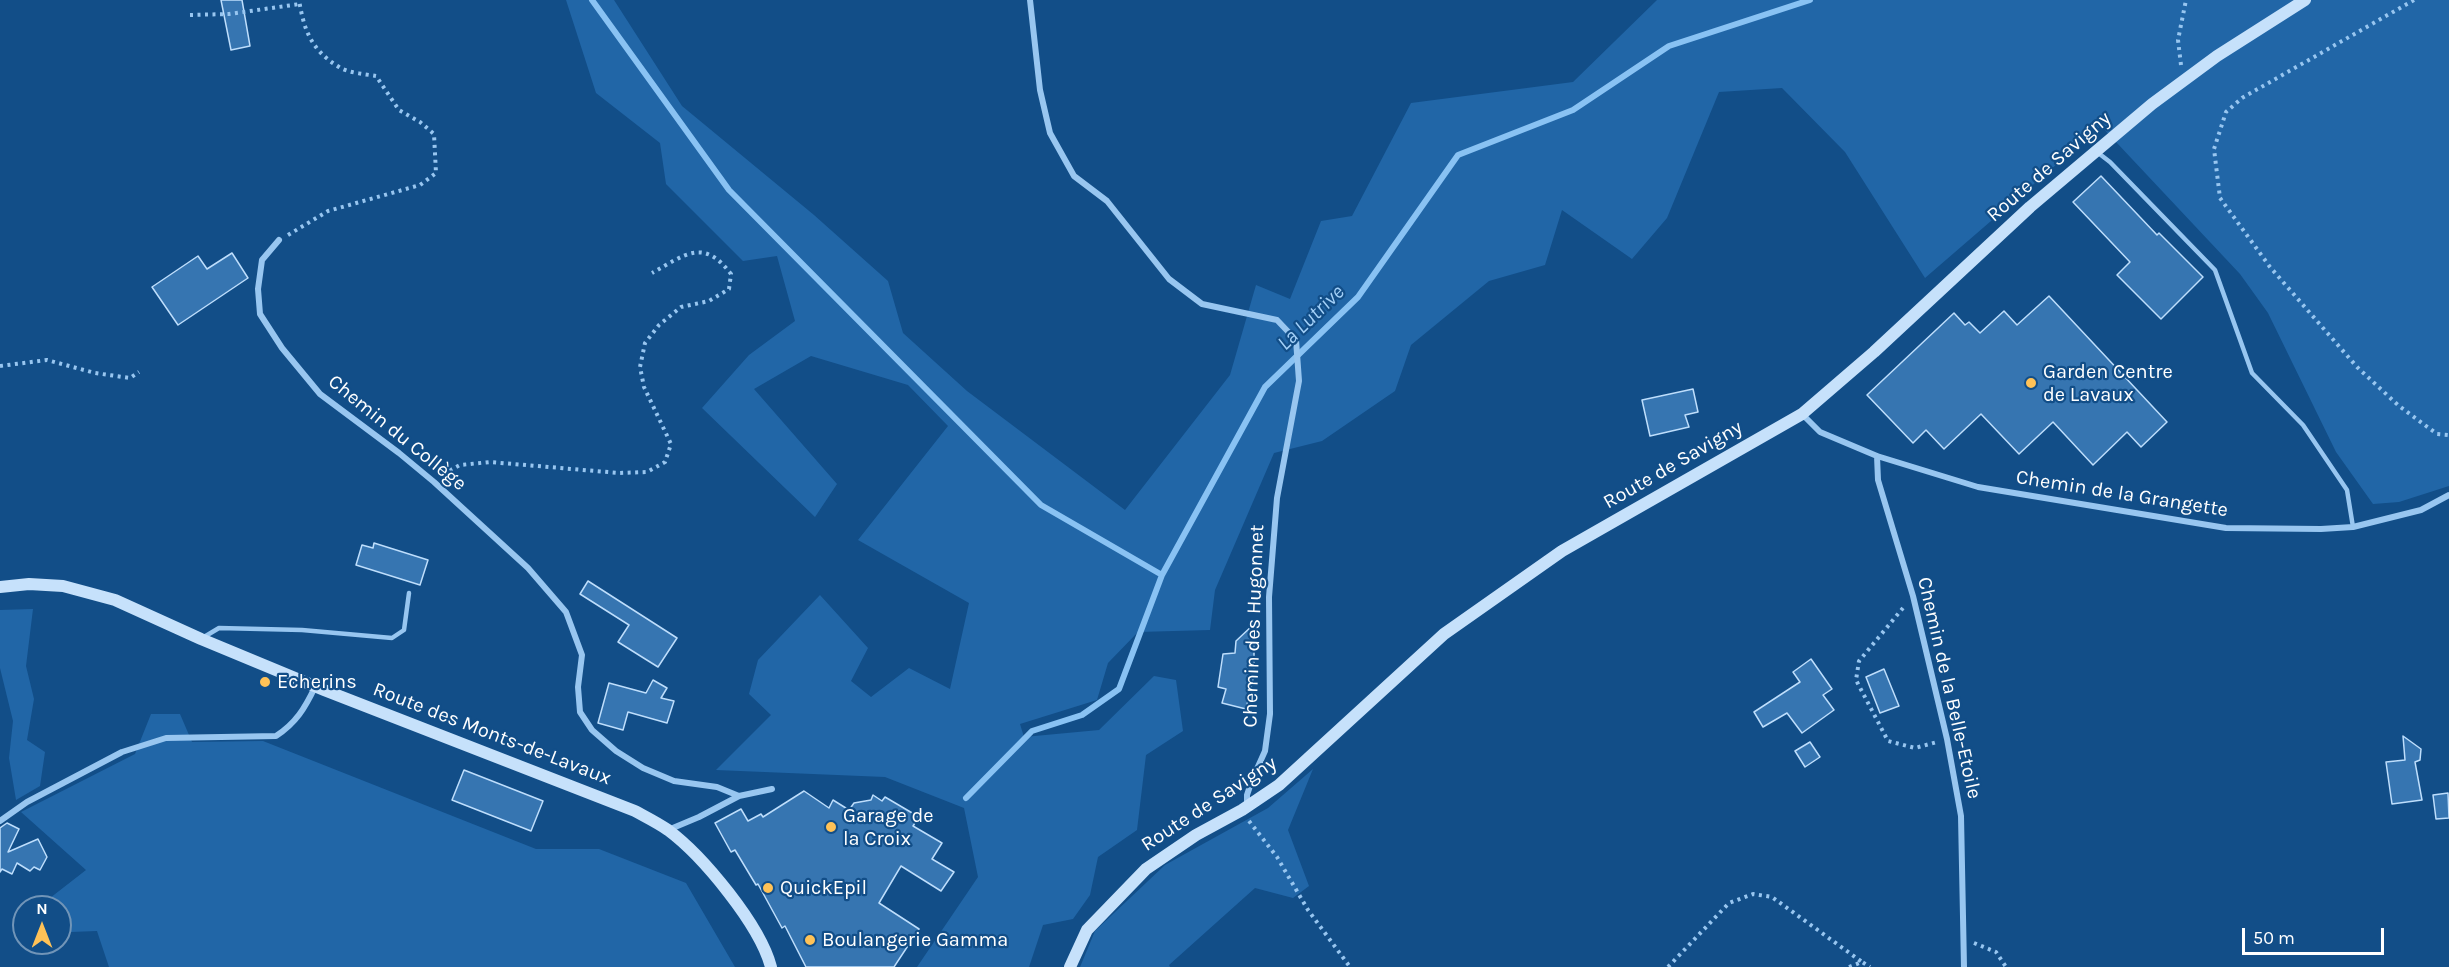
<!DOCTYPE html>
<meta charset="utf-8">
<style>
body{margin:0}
#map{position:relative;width:2449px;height:967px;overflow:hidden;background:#124e88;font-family:Karla,sans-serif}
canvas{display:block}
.north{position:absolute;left:12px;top:895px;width:60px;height:60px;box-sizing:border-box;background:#124e88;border:2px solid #7195b8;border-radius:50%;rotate:0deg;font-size:16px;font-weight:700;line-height:24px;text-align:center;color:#fff}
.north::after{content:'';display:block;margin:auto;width:21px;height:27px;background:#ffc257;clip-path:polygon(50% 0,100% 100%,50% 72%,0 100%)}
.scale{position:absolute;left:2242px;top:928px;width:142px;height:27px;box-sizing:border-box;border:3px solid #fff;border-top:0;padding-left:8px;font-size:18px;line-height:21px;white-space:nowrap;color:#fff;-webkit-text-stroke:4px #124e88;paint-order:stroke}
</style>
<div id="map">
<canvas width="2449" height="967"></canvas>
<div class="north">N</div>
<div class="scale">50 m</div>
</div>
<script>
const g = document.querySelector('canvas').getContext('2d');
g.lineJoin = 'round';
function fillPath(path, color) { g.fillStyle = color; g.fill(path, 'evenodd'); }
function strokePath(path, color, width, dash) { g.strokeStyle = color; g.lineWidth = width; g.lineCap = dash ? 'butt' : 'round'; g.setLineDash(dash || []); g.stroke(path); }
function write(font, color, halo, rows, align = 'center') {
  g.font = font + ' Karla,sans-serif'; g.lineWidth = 4.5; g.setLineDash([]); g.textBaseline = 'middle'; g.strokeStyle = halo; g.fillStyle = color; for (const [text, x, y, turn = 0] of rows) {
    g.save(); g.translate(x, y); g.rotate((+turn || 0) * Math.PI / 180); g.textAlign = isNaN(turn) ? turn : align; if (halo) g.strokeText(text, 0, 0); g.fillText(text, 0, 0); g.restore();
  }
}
fillPath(new Path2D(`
 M566,0H614L682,106L814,215L888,281L903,333L967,391L1125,510L1230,375L1256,285L1290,299L1321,221L1352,216L1411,103L1573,82L1657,0H2449V486L2399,502L2373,504L2336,452L2268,313L2240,274L2101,126L1925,278L1845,152L1782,88L1719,92L1667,218L1632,259L1562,210L1545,265L1489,281L1411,345L1395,391L1322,441L1274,453L1215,590L1210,630L1138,632L1108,663L1097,700L1020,724L1024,737L1099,730L1154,676L1176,680L1183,731L1146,755L1137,830L1098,857L1090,895L1073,919L1043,925L1029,967H917L978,877L964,808L885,777L716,770L771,715L749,694L758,660L820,595L868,648L851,681L871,697L909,668L950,689L969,603L858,540L948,426L908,385L811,356L754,389L837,484L815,517L702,408L749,355L795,321L777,256L743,261L666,184L660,143L596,93Z
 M33,609L26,666L34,699L27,740L45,752L40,786L16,800L9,758L13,721L0,668V610Z
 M151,714H180L192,742L263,741L536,849H599L686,883L735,967H109L97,931L71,932L60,922V907L41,905L86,870L21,812L135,754Z
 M1313,769L1288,830L1309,886L1293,898L1255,888L1169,965L1170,967H1080L1095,931L1165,865L1268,808Z`), '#2166a7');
strokePath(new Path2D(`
 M592,0L729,190L1041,505L1162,575
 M966,798L1032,731L1082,715L1119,689L1162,575L1265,387L1358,297L1458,155L1573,110L1669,46L1810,0`), '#89c2f3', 6);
const building = new Path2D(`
 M221,0H242L250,46L231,50Z
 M2101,176L2157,235L2159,233L2203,277L2161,319L2117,275L2130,262L2073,202Z
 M232,253L248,278L178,325L152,287L198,256L207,269Z
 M2049,296L2167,422L2141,447L2127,432L2093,465L2053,422L2019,454L1981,414L1944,449L1926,430L1913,443L1867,395L1954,313L1965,325L1969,322L1980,333L2004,311L2017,325Z
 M1693,389L1698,412L1685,415L1689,427L1650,436L1642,400Z
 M374,543L428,560L420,585L356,565L362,545L373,548Z
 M588,581L677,638L658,667L618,642L629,625L580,594Z
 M1254,624V675L1246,709L1222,703L1226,689L1218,687L1223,654L1235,653L1236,641Z
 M1811,659L1832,689L1823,695L1834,710L1802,733L1787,713L1763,727L1754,712L1800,682L1793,672Z
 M1884,669L1899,706L1880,713L1866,677Z
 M653,680L667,688L661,698L674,701L667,723L628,712L623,730L598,723L609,683L646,693Z
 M2403,736L2421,749L2420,760L2415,762L2422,800L2392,804L2386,762L2405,760Z
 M1810,742L1820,757L1805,767L1795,751Z
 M464,770L543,801L531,831L452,800Z
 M804,791L829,808L833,800L849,810L854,803L871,800L873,795L882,801L885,797L919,817L913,826L942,843L932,859L954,872L941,891L901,866L879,903L919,929L894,967H806L785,926L782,928L758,884L756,885L735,850L731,852L715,823L741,809L748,821L761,814L763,817Z
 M2448,793L2449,818L2436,819L2433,795Z
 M7,823L19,829L8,852L38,839L47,857L40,870L34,867L30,871L17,863L12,874L2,869L0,872V828Z`);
fillPath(building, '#3675b1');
strokePath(building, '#bedefc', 1.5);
strokePath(new Path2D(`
 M2414,0L2242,98L2226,112L2214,149L2220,198L2270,267L2357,367L2399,406L2437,434L2449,435
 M190,15L229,14L300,4
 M2181,65L2178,40L2186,0
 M288,235L328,211L420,185L436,173L434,134L420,122L399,110L376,76C365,74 348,73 339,67C311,50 304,30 299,0
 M0,366L47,360L95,373L130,378L139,372
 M443,474L460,465L490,462L619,473L647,472L665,462L671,444L644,387L640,367L645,343L659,325L681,307L709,301L729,289L731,274C703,237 685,255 652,273
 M1903,608L1859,661L1856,680L1888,741L1915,748L1937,742
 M1249,821L1277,857L1308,910L1350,967
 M1974,943L1996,952L2006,967
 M1668,967L1729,903L1753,894L1772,897L1862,962
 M1849,967L1862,962L1870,967`), '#98c6f0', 4, [3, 4.5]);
strokePath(new Path2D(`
 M2097,152L2110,162L2215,270L2252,373L2303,425L2347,490L2353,527
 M204,637L219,628L302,630L392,638L404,630L409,593`), '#98c6f0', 4.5);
strokePath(new Path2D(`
 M1030,0L1040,90L1050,133L1074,176L1107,201L1169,279L1202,304L1277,320L1296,340L1299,381L1277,498L1269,597L1270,714L1265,751L1252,780L1247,795V807
 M279,240L262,260L258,289L260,314L282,348L320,394L399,453L434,482L528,568L566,612L582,655L578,687L580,712L592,730L616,751L643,768L674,781L717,787L739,796
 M1802,414L1820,432L1877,456L1978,487L2226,528L2321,529L2353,527L2421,510L2449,495
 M1877,456L1878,480L1913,596L1947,739L1961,816L1964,967
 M0,821L27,802L122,752L166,738L276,736C296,723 305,708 315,687
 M668,830L699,817L739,796L772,789`), '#98c6f0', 6);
strokePath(new Path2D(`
 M0,587L29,584L63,586L115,600L201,639L324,690L635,811C646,817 658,823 668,830C703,856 760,925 771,967
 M1070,967L1087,930L1146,869L1196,835L1242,810L1279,785L1444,634L1562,551L1802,414L1874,352L2030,207L2152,104L2217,56L2305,0`), '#c6e1fb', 12);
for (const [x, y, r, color] of [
 [2031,383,6,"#ffc257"],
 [265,682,6,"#ffc257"],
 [831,827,6,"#ffc257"],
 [768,888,6,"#ffc257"],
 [810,940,6,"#ffc257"]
]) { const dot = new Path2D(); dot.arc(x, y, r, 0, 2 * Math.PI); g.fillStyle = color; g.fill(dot); strokePath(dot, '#124e88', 2); }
write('20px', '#fff', '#124e88', [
 ["Route de Savigny",2049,167,-41],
 ["Chemin du Collège",397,433,39],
 ["Route de Savigny",1673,465,-30],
 ["Chemin de la Grangette",2122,494,9],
 ["Chemin des Hugonnet",1254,626,-88],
 ["Chemin de la Belle-Etoile",1949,688,77],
 ["Route des Monts-de-Lavaux",492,734,21],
 ["Route de Savigny",1209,804,-33]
]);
write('20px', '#fff', '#124e88', [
 ["Garden Centre",2043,372],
 ["de Lavaux",2043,395],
 ["Echerins",277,682],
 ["Garage de",843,816],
 ["la Croix",843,839],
 ["QuickEpil",780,888],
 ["Boulangerie Gamma",822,940]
], 'left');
write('italic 21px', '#a3d0f8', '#124e88', [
 ["La Lutrive",1311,318,-44]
]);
</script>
